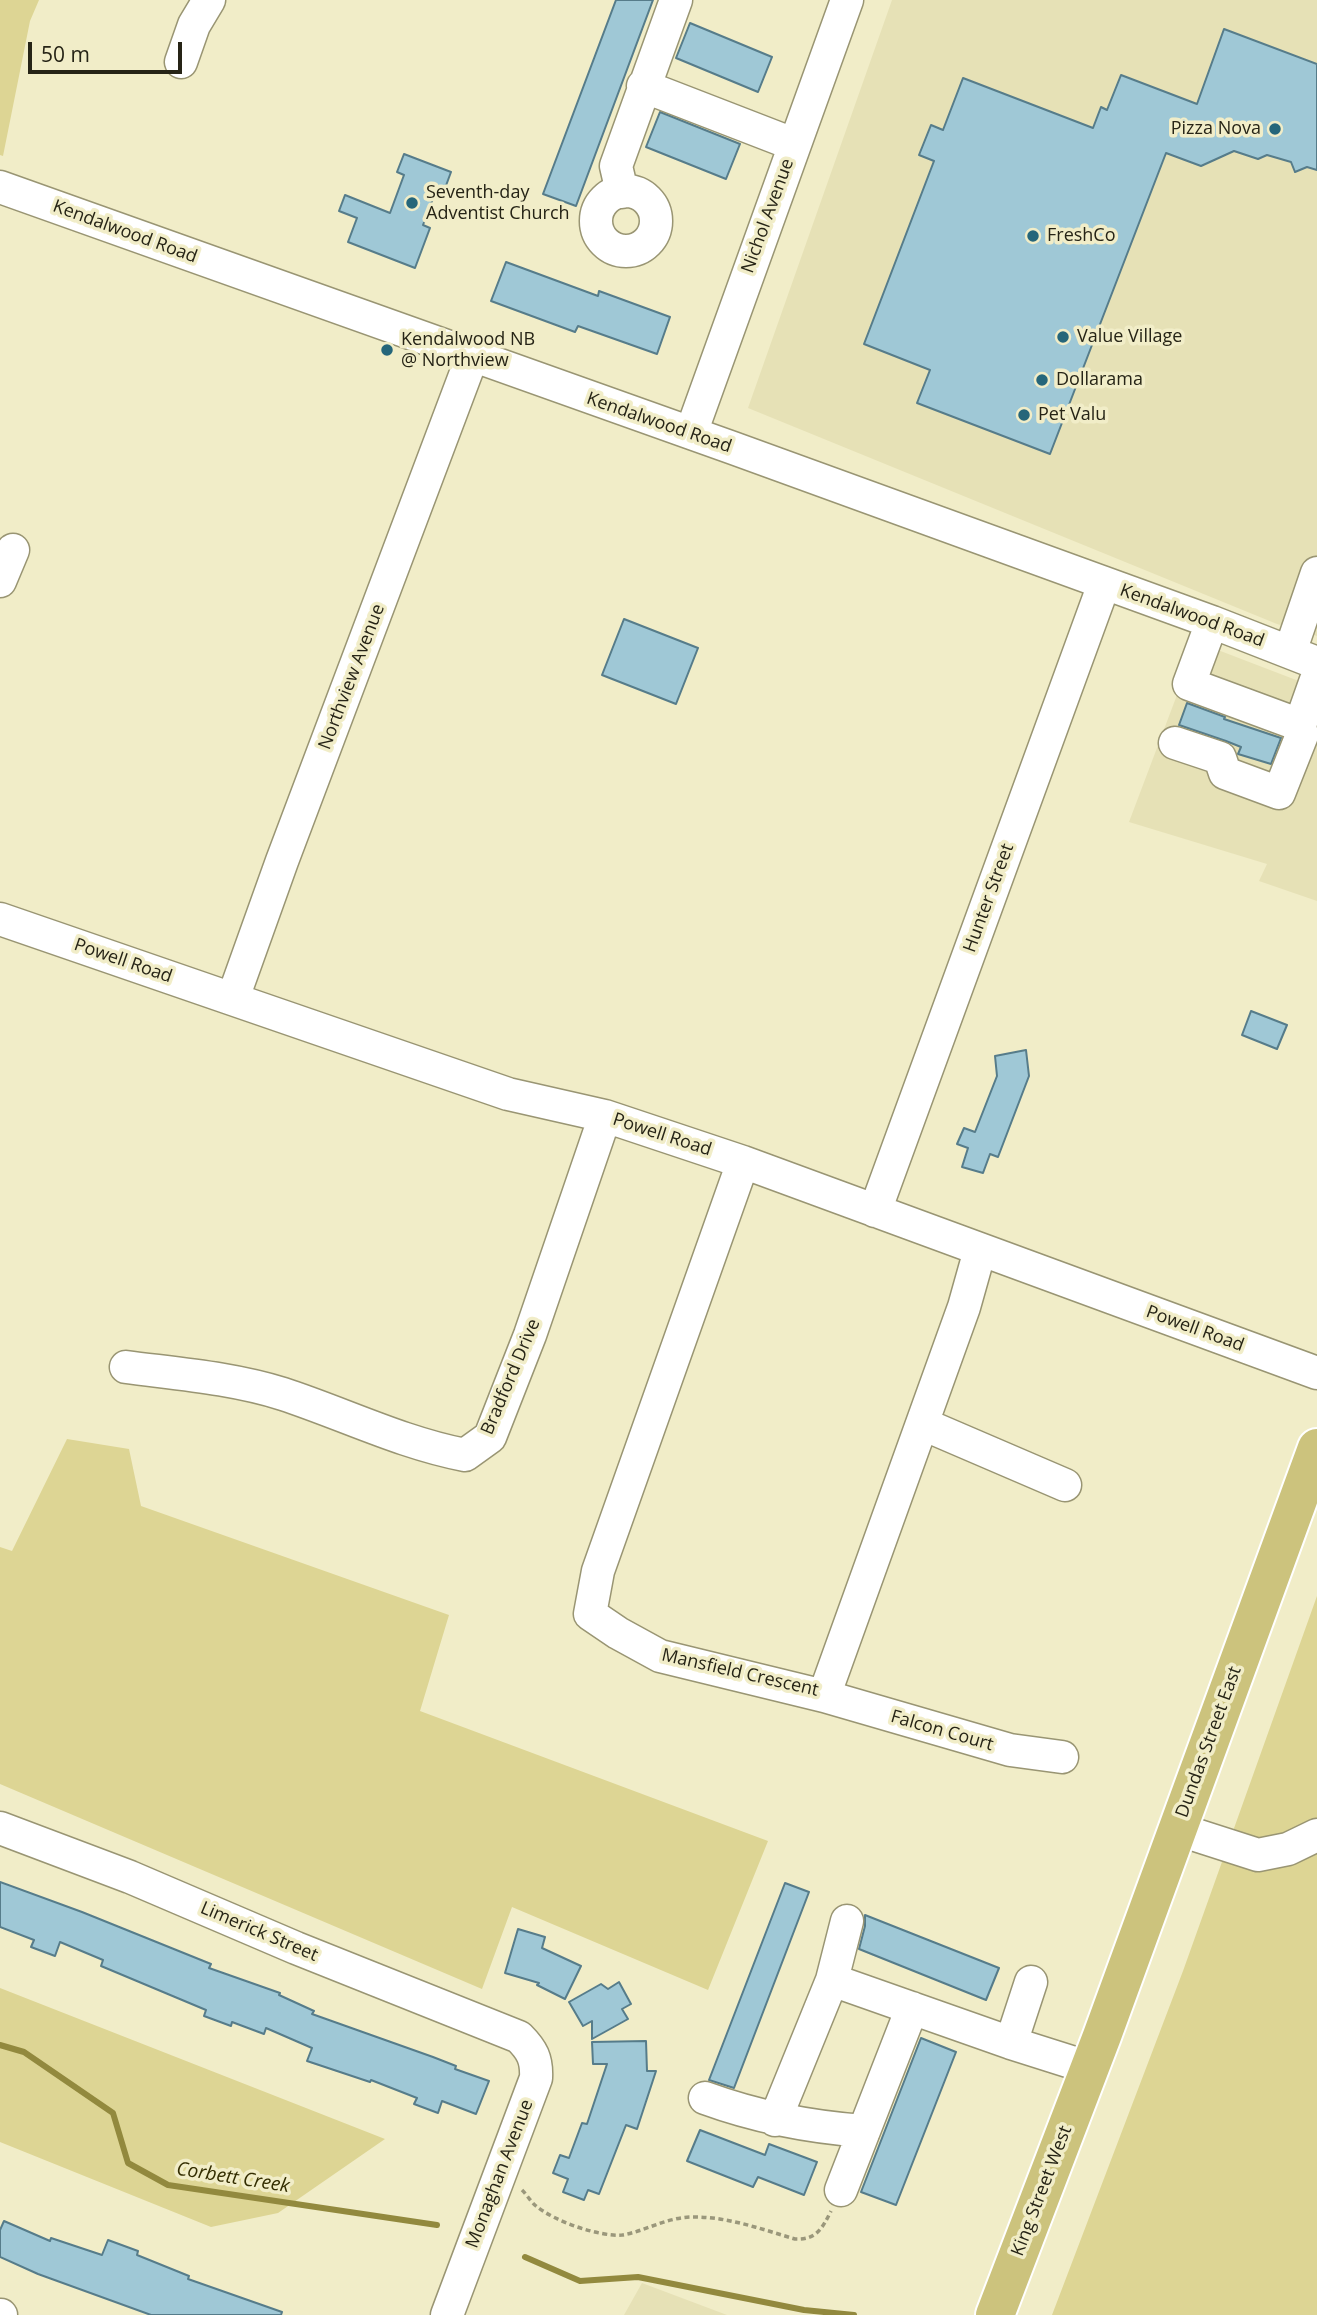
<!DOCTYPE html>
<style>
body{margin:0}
#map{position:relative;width:1317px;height:2315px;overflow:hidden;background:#f1edc8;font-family:"Open Sans",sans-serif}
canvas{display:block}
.scale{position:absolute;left:28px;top:42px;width:154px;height:32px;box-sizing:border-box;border:4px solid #262416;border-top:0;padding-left:9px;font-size:21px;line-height:24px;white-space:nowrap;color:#262416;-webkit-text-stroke:5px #f1edc8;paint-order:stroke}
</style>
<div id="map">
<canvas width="1317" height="2315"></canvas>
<div class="scale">50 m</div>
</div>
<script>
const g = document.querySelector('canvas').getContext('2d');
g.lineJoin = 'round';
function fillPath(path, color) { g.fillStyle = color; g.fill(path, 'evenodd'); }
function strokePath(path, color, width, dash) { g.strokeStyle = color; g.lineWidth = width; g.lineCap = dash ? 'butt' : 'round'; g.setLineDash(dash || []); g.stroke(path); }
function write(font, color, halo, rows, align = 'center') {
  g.font = font + ' "Open Sans",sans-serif'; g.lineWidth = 7; g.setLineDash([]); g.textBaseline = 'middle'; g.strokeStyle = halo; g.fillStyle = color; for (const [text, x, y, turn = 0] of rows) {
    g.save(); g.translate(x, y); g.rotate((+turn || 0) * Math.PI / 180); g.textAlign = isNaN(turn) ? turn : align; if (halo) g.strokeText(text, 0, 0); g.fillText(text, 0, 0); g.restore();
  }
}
fillPath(new Path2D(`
 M892,0H1317V636L1277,624L748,408Z
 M1197,642L1317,688V901L1259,881L1267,864L1129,822Z
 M642,2283L727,2315H624Z`), '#e6e1b6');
fillPath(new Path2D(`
 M0,0H39L30,21L3,156L0,155Z
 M67,1439L129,1449L141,1506L449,1615L420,1711L768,1841L708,1990L512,1907L482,1989L0,1784V1547L12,1551Z
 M1317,1596V2315H1052L1183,1971Z
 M0,1988L385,2139L278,2213L211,2227L0,2142Z`), '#ddd594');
strokePath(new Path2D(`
 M0,2045L24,2052L113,2113L128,2163L168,2185L437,2225
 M525,2257L580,2281L638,2277L804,2310L854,2315`), '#92893e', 6);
const building = new Path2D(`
 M616,0H653L576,206L543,194Z
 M690,23L772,57L758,92L676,58Z
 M1224,29L1317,64V170L1307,167L1295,172L1291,162L1267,155L1258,159L1234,151L1201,166L1166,153L1050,454L917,403L930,370L864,344L934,161L919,155L931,125L943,130L963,78L1093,128L1101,107L1107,110L1121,75L1197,104Z
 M660,112L740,144L726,179L646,147Z
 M404,154L451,172L444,191L437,188L423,225L430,228L415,268L348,242L357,218L339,211L345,195L390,213L404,175L397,172Z
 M506,262L598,296L599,291L670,317L657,354L578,326L575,332L491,301Z
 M624,619L698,648L676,704L602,675Z
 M1187,703L1225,717L1224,719L1281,738L1271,764L1238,754L1241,747L1226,741L1179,725Z
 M1251,1011L1287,1025L1277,1049L1242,1035Z
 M1026,1050L1029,1076L998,1157L990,1154L983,1173L962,1167L968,1148L957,1144L964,1128L975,1132L997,1076L995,1056Z
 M0,1882L82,1912L211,1964L209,1968L280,1993L279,1995L314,2011L312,2014L433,2057L456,2066L455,2069L489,2081L476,2114L442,2101L438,2113L414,2104L417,2098L371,2080L370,2082L307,2061L312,2048L266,2028L264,2034L232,2022L231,2026L204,2016L206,2010L101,1966L103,1960L60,1942L55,1956L31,1947L34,1940L0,1927Z
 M785,1883L809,1892L734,2088L709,2080Z
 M865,1915L999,1968L986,2000L859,1949L865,1926Z
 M518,1929L545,1937L542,1948L581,1966L565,1999L537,1985L539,1983L505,1973Z
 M619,1982L631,2004L622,2009L628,2019L592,2039V2021L583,2026L569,2002L601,1984L608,1989Z
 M921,2038L956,2052L896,2205L861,2192Z
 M646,2041L647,2071H656L637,2129L626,2125L599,2194L588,2190L584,2200L563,2192L568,2179L553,2173L560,2155L569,2158L582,2123L587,2124L607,2064H593L592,2042Z
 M700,2130L765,2155L769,2144L817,2162L804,2195L758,2177L753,2187L687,2161Z
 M4,2221L50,2241L51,2238L102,2255L108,2240L138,2251L137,2255L189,2276L188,2279L282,2312L281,2315H151L38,2274L0,2257V2230Z`);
fillPath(building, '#9fc8d6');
strokePath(building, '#567c8a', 2);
const minor = new Path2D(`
 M181,62L194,25L209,0
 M643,86L793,144
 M0,187L733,448L1212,622L1317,663
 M596 221a30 30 0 1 1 60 0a30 30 0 1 1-60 0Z
 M622,192L616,166L676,0
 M691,433L847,0
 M0,581L13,550
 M1212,622L1189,684L1300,725L1317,677
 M1290,652L1317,573
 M1175,743L1220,758L1225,773L1279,793L1302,735L1300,725
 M0,919L508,1094L605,1116L743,1162L1317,1373
 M233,998L282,861L472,357
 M743,1162L598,1571L590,1614L618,1633L660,1656L824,1696L1010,1750L1062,1757
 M875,1211L1104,584
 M126,1367C179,1374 232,1378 283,1394C344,1414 402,1443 465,1455L490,1437L530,1335L605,1116
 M923,1424L1065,1485
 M824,1696L964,1307L980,1250
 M0,1828L130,1877L296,1948L519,2037C532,2050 537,2059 536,2078L447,2315
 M1177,1829L1258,1855L1288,1849L1317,1835
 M832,1980L1011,2043L1090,2068
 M1011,2043L1031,1982
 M705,2098C757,2117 809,2127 864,2131
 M775,2120L832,1980L847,1921
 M841,2190L912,2008
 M0,2315H1`);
const major = new Path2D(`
 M995,2315L1102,2036L1317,1448`);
strokePath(minor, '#999573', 35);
strokePath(major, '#fff', 42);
strokePath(new Path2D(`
 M522,2190C527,2195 531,2202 536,2206C554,2221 599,2237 622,2235C643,2232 665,2218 690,2217C726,2216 761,2229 795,2239C816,2240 822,2229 831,2211`), '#9a977b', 3.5, [5, 3.5]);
strokePath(minor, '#fff', 32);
strokePath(major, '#ccc37d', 38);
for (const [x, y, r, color] of [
 [1275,129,7,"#25667a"],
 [412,203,7,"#25667a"],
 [1033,236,7,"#25667a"],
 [1063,337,7,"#25667a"],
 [387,350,7,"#25667a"],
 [1042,380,7,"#25667a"],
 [1024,415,7,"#25667a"]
]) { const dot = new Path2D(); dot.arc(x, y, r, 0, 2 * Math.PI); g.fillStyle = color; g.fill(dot); strokePath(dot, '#f1edc8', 2.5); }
write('18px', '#262416', '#f1edc8', [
 ["Pizza Nova",1261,129,"right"],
 ["Seventh-day",426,193],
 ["Adventist Church",426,214],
 ["FreshCo",1047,236],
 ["Value Village",1077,337],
 ["Kendalwood NB",401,340],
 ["@ Northview",401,361],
 ["Dollarama",1056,380],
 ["Pet Valu",1038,415]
], 'left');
write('18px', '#262416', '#f1edc8', [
 ["Nichol Avenue",768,216,-70],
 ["Kendalwood Road",125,232,20],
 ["Kendalwood Road",659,423,19],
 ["Kendalwood Road",1192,616,20],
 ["Northview Avenue",352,677,-69],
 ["Hunter Street",989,898,-70],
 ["Powell Road",123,961,19],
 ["Powell Road",662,1135,18],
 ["Powell Road",1195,1329,20],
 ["Bradford Drive",511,1377,-67],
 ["Mansfield Crescent",740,1673,13],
 ["Falcon Court",942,1731,16],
 ["Dundas Street East",1209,1742,-70],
 ["Limerick Street",259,1932,23],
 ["Monaghan Avenue",500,2174,-69],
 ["King Street West",1042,2191,-69]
]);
write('italic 19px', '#332d01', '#f1edc8', [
 ["Corbett Creek",233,2178,9]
]);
</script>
